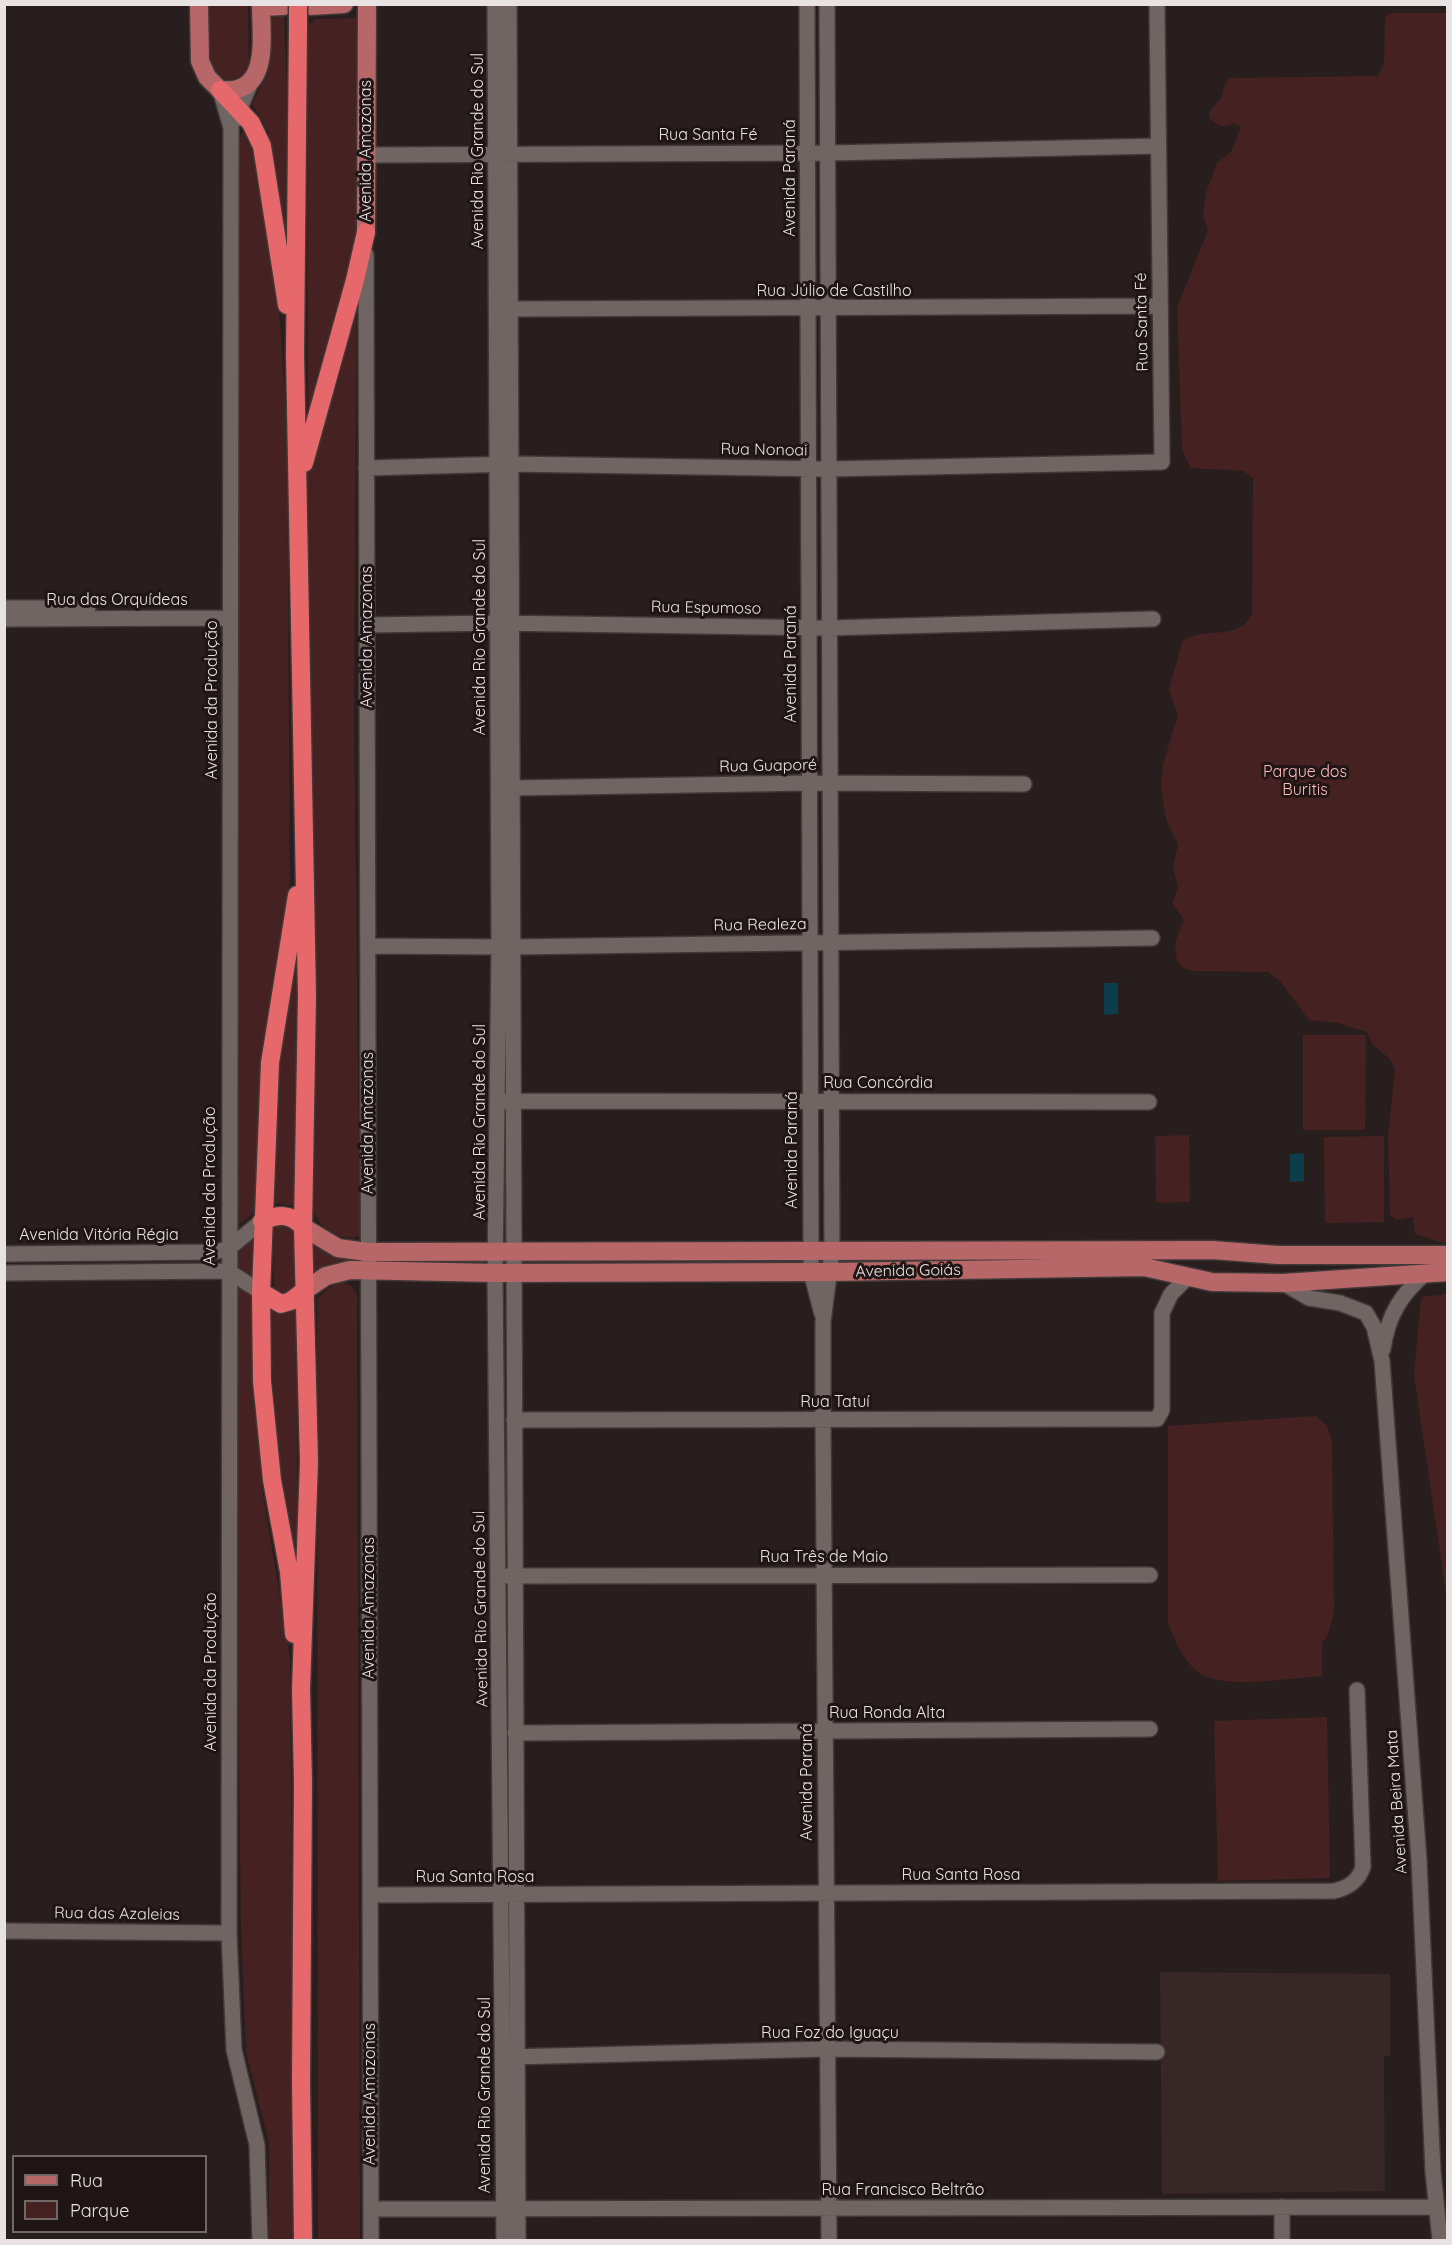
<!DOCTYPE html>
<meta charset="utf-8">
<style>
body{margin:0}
#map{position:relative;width:1452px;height:2245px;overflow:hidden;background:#281e1e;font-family:Quicksand,sans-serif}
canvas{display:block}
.frame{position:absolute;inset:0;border:6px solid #e9e2e2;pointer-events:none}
.legend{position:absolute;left:12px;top:2155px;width:195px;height:78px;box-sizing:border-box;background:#1f1515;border:2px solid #706767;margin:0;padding:8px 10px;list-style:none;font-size:18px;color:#e9e2e2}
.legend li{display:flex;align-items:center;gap:12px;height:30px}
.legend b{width:30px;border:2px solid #706767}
</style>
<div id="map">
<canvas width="1452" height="2245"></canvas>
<div class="frame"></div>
<ul class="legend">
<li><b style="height:8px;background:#b86768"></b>Rua</li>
<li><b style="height:16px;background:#462121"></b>Parque</li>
</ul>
</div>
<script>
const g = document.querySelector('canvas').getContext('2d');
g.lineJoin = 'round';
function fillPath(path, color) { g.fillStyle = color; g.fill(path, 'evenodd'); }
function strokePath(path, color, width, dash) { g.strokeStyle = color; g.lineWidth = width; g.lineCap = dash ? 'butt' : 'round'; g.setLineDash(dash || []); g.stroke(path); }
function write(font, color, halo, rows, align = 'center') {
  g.font = font + ' Quicksand,sans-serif'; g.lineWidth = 6; g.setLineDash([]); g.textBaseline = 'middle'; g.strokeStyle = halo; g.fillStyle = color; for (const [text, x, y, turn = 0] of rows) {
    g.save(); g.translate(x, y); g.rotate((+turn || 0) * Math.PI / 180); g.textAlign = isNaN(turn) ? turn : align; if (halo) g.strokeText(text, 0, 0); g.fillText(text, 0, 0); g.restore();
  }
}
fillPath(new Path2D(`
 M1160,1972L1390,1974V2056H1384L1385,2191L1162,2194Z`), '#372726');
fillPath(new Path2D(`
 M208,5H248L249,69L246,74L228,81L211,70Z
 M284,13L296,326L268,131L252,104L268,73L269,20L272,15Z
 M1391,13H1448L1447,1244L1415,1234L1413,1217L1397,1220L1390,1215L1388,1136L1395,1069L1390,1059L1373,1045L1367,1032L1338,1023L1309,1020L1280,981L1268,972L1193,971C1167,967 1175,936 1184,920L1172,903L1178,889L1173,866L1178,845L1166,819L1161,788L1163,764L1178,715L1169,690L1182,642C1203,625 1240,643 1252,613L1253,478L1243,471L1190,468L1182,449L1177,308L1208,230L1203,215L1206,193L1217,163L1231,152L1241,127L1234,123C1225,129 1216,126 1210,118L1209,113L1222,96L1225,83L1229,78L1378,76L1384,63L1385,17Z
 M359,18L361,153L357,236L354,721L360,1236C342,1243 319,1228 314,1211L315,961L305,623L308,484L307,27L316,19Z
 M243,131L255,151L280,322L287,429L290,878L256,1210L242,1223L238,1222L235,194L239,140Z
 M297,922L301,943L294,1206L275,1203C268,1108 283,1015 297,922Z
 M1303,1035H1366L1365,1130H1303Z
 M1189,1135L1190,1202L1156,1203L1155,1136Z
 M1384,1136V1222L1325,1223L1324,1137Z
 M277,1221L297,1227L300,1289L290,1297L274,1295L273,1224Z
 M257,1233V1285C246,1276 237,1271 236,1256Z
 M314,1243L361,1255V1263L332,1264L314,1275Z
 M341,1282L352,1286L357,1295L360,2240H318L317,1300L328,1288Z
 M233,1285H239L256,1297L262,1489L290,1657L295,2240H269V2143L246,2052L241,1927Z
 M1447,1294H1448L1447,1600L1414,1375L1421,1297Z
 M267,1303H297V1469L302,1597L284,1527Z
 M1316,1416L1327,1426L1332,1441L1334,1611L1328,1635L1322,1643V1676C1289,1678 1238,1688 1207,1677C1187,1670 1174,1640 1168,1622V1426Z
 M1327,1717L1330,1878L1218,1881L1214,1721Z`), '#462121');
fillPath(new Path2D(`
 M1104,983H1118V1014L1104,1015Z
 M1304,1153V1181L1290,1182V1154Z`), '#0c3d4b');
const minor = new Path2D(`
 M495,4L499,946L495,1273L504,2240
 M509,4L518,2240
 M807,4L811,1252V1272L822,1314
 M827,4L832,1252L823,1322V1420L829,2240
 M220,90L231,128L229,1933L234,2050L257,2145L260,2240
 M235,120L251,82
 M366,155L828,153L1158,146
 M366,255L371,2240
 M509,309L1160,306
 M366,468L510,464L829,469L1162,462L1157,4
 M4,608H88
 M4,619L230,618
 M367,625L498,623L829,628L1153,619
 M512,788L809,783L1024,784
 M368,946L511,947L1152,938
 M501,1101L1149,1102
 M4,1254L213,1252L228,1249L262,1221
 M4,1273L228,1271L261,1292
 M1283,1283L1309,1298L1340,1303L1366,1313L1374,1327L1382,1361L1419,1860L1433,2172L1440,2240
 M1383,1349C1388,1315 1401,1294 1427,1272
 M514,1420L1157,1419L1162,1410V1313L1171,1294L1188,1277
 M507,1576L1150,1575
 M515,1733L1150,1729
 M370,1895L1334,1891C1348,1888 1358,1882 1363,1867L1357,1690
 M4,1931L229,1933
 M509,2057L828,2049L1157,2052
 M1282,2207V2240
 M371,2209L1435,2207`);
const major = new Path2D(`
 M199,4L200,61L207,77L220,90C271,95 261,39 261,4
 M311,6L344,4
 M261,7L284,6
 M366,232L367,4
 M303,1227L338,1248L367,1252L1212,1250L1278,1255H1448
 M304,1291L326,1276L350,1270L495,1273L831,1272L1144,1267L1212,1282L1283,1283L1448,1272`);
const highway = new Path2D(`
 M298,24L295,354L307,996L303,1227L309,1462L301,1689L303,1782L301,2081L303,2240
 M220,90L251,123L262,146L287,305
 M304,463L355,280L366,232
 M262,1221C279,1214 290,1213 303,1227
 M261,1292L281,1304L291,1301L304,1291
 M294,1634L289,1572L272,1480L262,1381L261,1292L270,1063L297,895`);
strokePath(minor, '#413838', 18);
strokePath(major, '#413838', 21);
strokePath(highway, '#413838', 21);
strokePath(minor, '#716564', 15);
strokePath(major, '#b86768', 18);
strokePath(highway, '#e7686b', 18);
const highwayBridge = new Path2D(`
 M298,4V24`);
strokePath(highwayBridge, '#413838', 21, []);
strokePath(highwayBridge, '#e7686b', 18);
write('16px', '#e9e2e2', '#1f1515', [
 ["Rua Santa Fé",708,135],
 ["Avenida Amazonas",366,151,-90],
 ["Avenida Rio Grande do Sul",478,151,-90],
 ["Avenida Paraná",790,178,-90],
 ["Rua Júlio de Castilho",834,291],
 ["Rua Santa Fé",1142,322,-91],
 ["Rua Nonoai",764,450,1],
 ["Rua das Orquídeas",117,600],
 ["Rua Espumoso",706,608,1],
 ["Avenida Amazonas",367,637,-90],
 ["Avenida Rio Grande do Sul",480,637,-90],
 ["Avenida Paraná",791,664,-90],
 ["Avenida da Produção",212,700,-90],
 ["Rua Guaporé",768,766,-1],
 ["Rua Realeza",760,925,-1],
 ["Rua Concórdia",878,1083],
 ["Avenida Rio Grande do Sul",480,1122,-90],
 ["Avenida Amazonas",368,1123,-90],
 ["Avenida Paraná",792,1150,-90],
 ["Avenida da Produção",210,1186,-90],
 ["Avenida Vitória Régia",99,1235],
 ["Avenida Goiás",908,1271,-1],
 ["Rua Tatuí",835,1402],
 ["Rua Três de Maio",824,1557],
 ["Avenida Amazonas",369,1608,-90],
 ["Avenida Rio Grande do Sul",481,1609,-91],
 ["Avenida da Produção",211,1672,-90],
 ["Rua Ronda Alta",887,1713],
 ["Avenida Paraná",807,1782,-90],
 ["Avenida Beira Mata",1397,1802,-94],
 ["Rua Santa Rosa",961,1875],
 ["Rua Santa Rosa",475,1877],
 ["Rua das Azaleias",117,1914,1],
 ["Rua Foz do Iguaçu",830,2033],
 ["Avenida Amazonas",370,2094,-90],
 ["Avenida Rio Grande do Sul",485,2095,-90],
 ["Rua Francisco Beltrão",903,2190]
]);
write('16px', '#fcbdba', '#1f1515', [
 ["Parque dos",1305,772],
 ["Buritis",1305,790]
]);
</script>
